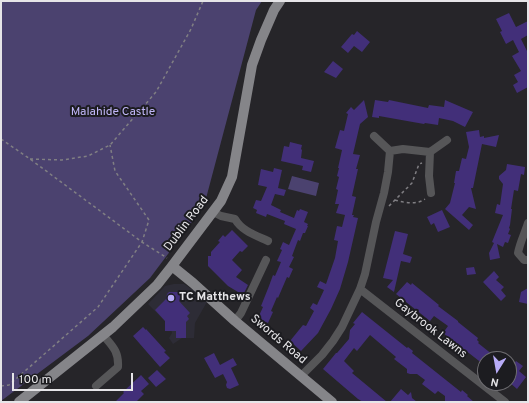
<!DOCTYPE html>
<style>
body{margin:0}
#map{position:relative;width:529px;height:403px;overflow:hidden;background:#262529;font-family:Overpass,sans-serif}
canvas{display:block}
.frame{position:absolute;inset:0;border:2px solid #e6e5e8;pointer-events:none}
.north{position:absolute;left:477px;top:351px;width:40px;height:40px;box-sizing:border-box;background:#1c1c20;border:1px solid #6d6c70;border-radius:50%;rotate:191deg;font-size:11px;font-weight:700;line-height:16px;text-align:center;color:#e6e5e8}
.north::after{content:'';display:block;margin:auto;width:14px;height:18px;background:#b7abf7;clip-path:polygon(50% 0,100% 100%,50% 72%,0 100%)}
.scale{position:absolute;left:12px;top:373px;width:121px;height:18px;box-sizing:border-box;border:2px solid #e6e5e8;border-top:0;padding-left:5px;font-size:12px;line-height:14px;white-space:nowrap;color:#e6e5e8;-webkit-text-stroke:3px #1c1c20;paint-order:stroke}
</style>
<div id="map">
<canvas width="529" height="403"></canvas>
<div class="frame"></div>
<div class="north">N</div>
<div class="scale">100 m</div>
</div>
<script>
const g = document.querySelector('canvas').getContext('2d');
g.lineJoin = 'round';
function fillPath(path, color) { g.fillStyle = color; g.fill(path, 'evenodd'); }
function strokePath(path, color, width, dash) { g.strokeStyle = color; g.lineWidth = width; g.lineCap = dash ? 'butt' : 'round'; g.setLineDash(dash || []); g.stroke(path); }
function write(font, color, halo, rows, align = 'center') {
  g.font = font + ' Overpass,sans-serif'; g.lineWidth = 4; g.setLineDash([]); g.textBaseline = 'middle'; g.strokeStyle = halo; g.fillStyle = color; for (const [text, x, y, turn = 0] of rows) {
    g.save(); g.translate(x, y); g.rotate((+turn || 0) * Math.PI / 180); g.textAlign = isNaN(turn) ? turn : align; if (halo) g.strokeText(text, 0, 0); g.fillText(text, 0, 0); g.restore();
  }
}
fillPath(new Path2D(`
 M174,284H184L208,300L195,323L194,338H182L173,344L169,338L172,333L170,326L148,304L165,286Z`), '#2d2c36');
fillPath(new Path2D(`
 M1,1H262L256,10L204,206L150,278L88,336L1,401Z
 M292,176L319,183L316,196L288,189Z`), '#4b426f');
fillPath(new Path2D(`
 M509,13L516,27L528,21V35L521,39L528,53V87L517,93L513,85L518,82L514,75L521,71L512,56L519,52L513,40L506,44L500,32L502,31L496,19Z
 M357,31L370,42L362,52L354,46L348,53L341,47L352,34L354,35Z
 M333,61L343,69L336,78L324,72Z
 M364,100L368,117L360,124L353,154L360,155L356,169H358L352,196L356,197L352,215H354L353,217L358,218L348,262L340,289L331,309L318,333L301,351L290,341L303,325L306,326L314,311L310,308L313,303L317,305L324,290L317,287L320,281L326,284L335,258L338,241L334,240L337,226L342,227L345,215L336,213L339,204H335L338,190L336,189L339,177L337,176L339,168H338L342,150L335,148L340,130L344,131L348,114L346,113L351,107L354,110Z
 M375,100L388,102L389,100L428,108L429,105L444,107L445,100L473,112L465,127L453,121L439,118L438,125L425,123L424,124L379,116V118L372,117Z
 M479,130L480,137L484,136V138L499,135L496,147L482,144L473,188H471L476,209L469,207L462,215L473,225L469,230L445,209L450,203L455,183H454L456,171H459L462,158L466,159L469,147L466,132Z
 M290,142L302,145L301,149L302,150L301,158L314,161L311,172L302,170L303,166L281,161L284,146L289,147Z
 M507,164L525,167L524,175L521,174L518,191L514,190L511,209H512L510,225L509,228L510,229L508,234L511,235L508,243L505,242L503,247L497,244L500,258L490,260L489,253L494,243L492,242L503,215L495,213L497,204L500,205L503,184L499,179V176L506,170Z
 M274,168L282,170L278,188L286,190L284,196L275,194L271,205L281,210L280,212L294,218L297,210L299,211L300,209L308,212L304,222L308,224L307,226H308L305,233H303L300,241L298,240L292,256L294,257L289,267L293,269L289,278L287,277L278,298L277,297L271,311L273,312L268,323L258,318L263,307L261,306L269,286L273,275L275,276L281,262L277,261L282,250L280,249L283,242L289,245L296,229L284,224L285,221L267,214L266,217L256,213L257,210L253,208L256,200L261,201L267,187L258,185L261,169L273,172Z
 M442,210L450,227L438,232L434,223L431,225L427,217Z
 M232,230L248,246L242,252L240,251L232,260L242,270L236,277L248,285L243,295L228,286L208,266V256H211V252L220,242L218,241L223,235L225,237Z
 M395,231L408,234L403,254L412,257L410,263L401,261L394,292L387,287L393,280L383,278Z
 M474,267L476,274L467,275L466,268Z
 M494,271L499,277L496,280L504,287L501,290L506,296L501,301L483,282Z
 M407,282L411,285L412,283L439,305L438,306L458,321V322L478,338L477,340L479,342L478,343L498,359H485V362L483,364L443,333L448,326L434,316L430,321L396,294Z
 M528,288V304L519,302L521,292Z
 M169,292H179L180,294V298L179,301L190,313L187,316L189,319L186,322V338H176V331H165V321L155,310L166,299L167,294Z
 M362,312L407,348L408,347L413,351L412,353L461,392L462,390L468,395L467,396L474,402H445V396L438,391L435,394L422,384L425,380L417,374H410L407,373V369L394,359L396,357L370,335L357,351L354,348L344,361L354,371L352,373L387,402H363L358,399L323,369L336,353H337L349,339L350,330L355,324L353,323Z
 M143,327L146,330V329L166,351L164,352L170,358L160,367L133,336Z
 M214,353L220,365L233,358L237,365L231,368L239,385L230,389L227,388L226,385L227,382L223,374L215,378L204,358Z
 M509,360L514,364L516,361L523,366L519,371L526,377L517,389L509,382Z
 M157,370L166,379L156,387L148,378Z
 M141,375L149,384L141,391L144,394L136,402H115L124,393L123,392Z
 M401,389L408,395L411,392L412,398L417,402H390Z`), '#422f79');
strokePath(new Path2D(`
 M1,139L30,159L142,242L167,258
 M30,159L62,160L88,156L110,145L156,92L191,29L203,1
 M395,200C405,203 417,205 425,199
 M389,206L412,183L419,164L422,163
 M1,386L9,385L98,307L142,242L149,220L115,171L110,145`), '#807f83', 1.5, [3, 3]);
strokePath(new Path2D(`
 M374,136L390,151
 M430,152L447,140
 M213,212L221,216L235,219C242,231 255,235 268,241
 M528,223C525,233 520,242 518,253L524,260H528
 M360,289L505,402
 M235,321L241,313L266,260
 M301,376L322,355L333,341L342,327L360,289L365,274L376,222L384,193L388,172L390,151L403,149L430,152L429,176L431,193
 M96,386L118,367C119,351 112,346 103,335`), '#565658', 8);
strokePath(new Path2D(`
 M172,266L193,283L235,321L332,402
 M19,402L113,327L157,285L172,266L221,201L232,177L252,65L261,40L274,10L280,1`), '#858589', 10);
for (const [x, y, r, color] of [
 [171,298,4,"#b7abf7"]
]) { const dot = new Path2D(); dot.arc(x, y, r, 0, 2 * Math.PI); g.fillStyle = color; g.fill(dot); strokePath(dot, '#1c1c20', 1.5); }
write('12px', '#c0b6f7', '#1c1c20', [
 ["Malahide Castle",113,113]
]);
write('12px', '#e6e5e8', '#1c1c20', [
 ["Dublin Road",187,224,-53],
 ["Gaybrook Lawns",430,329,38],
 ["Swords Road",278,340,40]
]);
write('bold 12px', '#e6e5e8', '#1c1c20', [
 ["TC Matthews",179,298]
], 'left');
</script>
